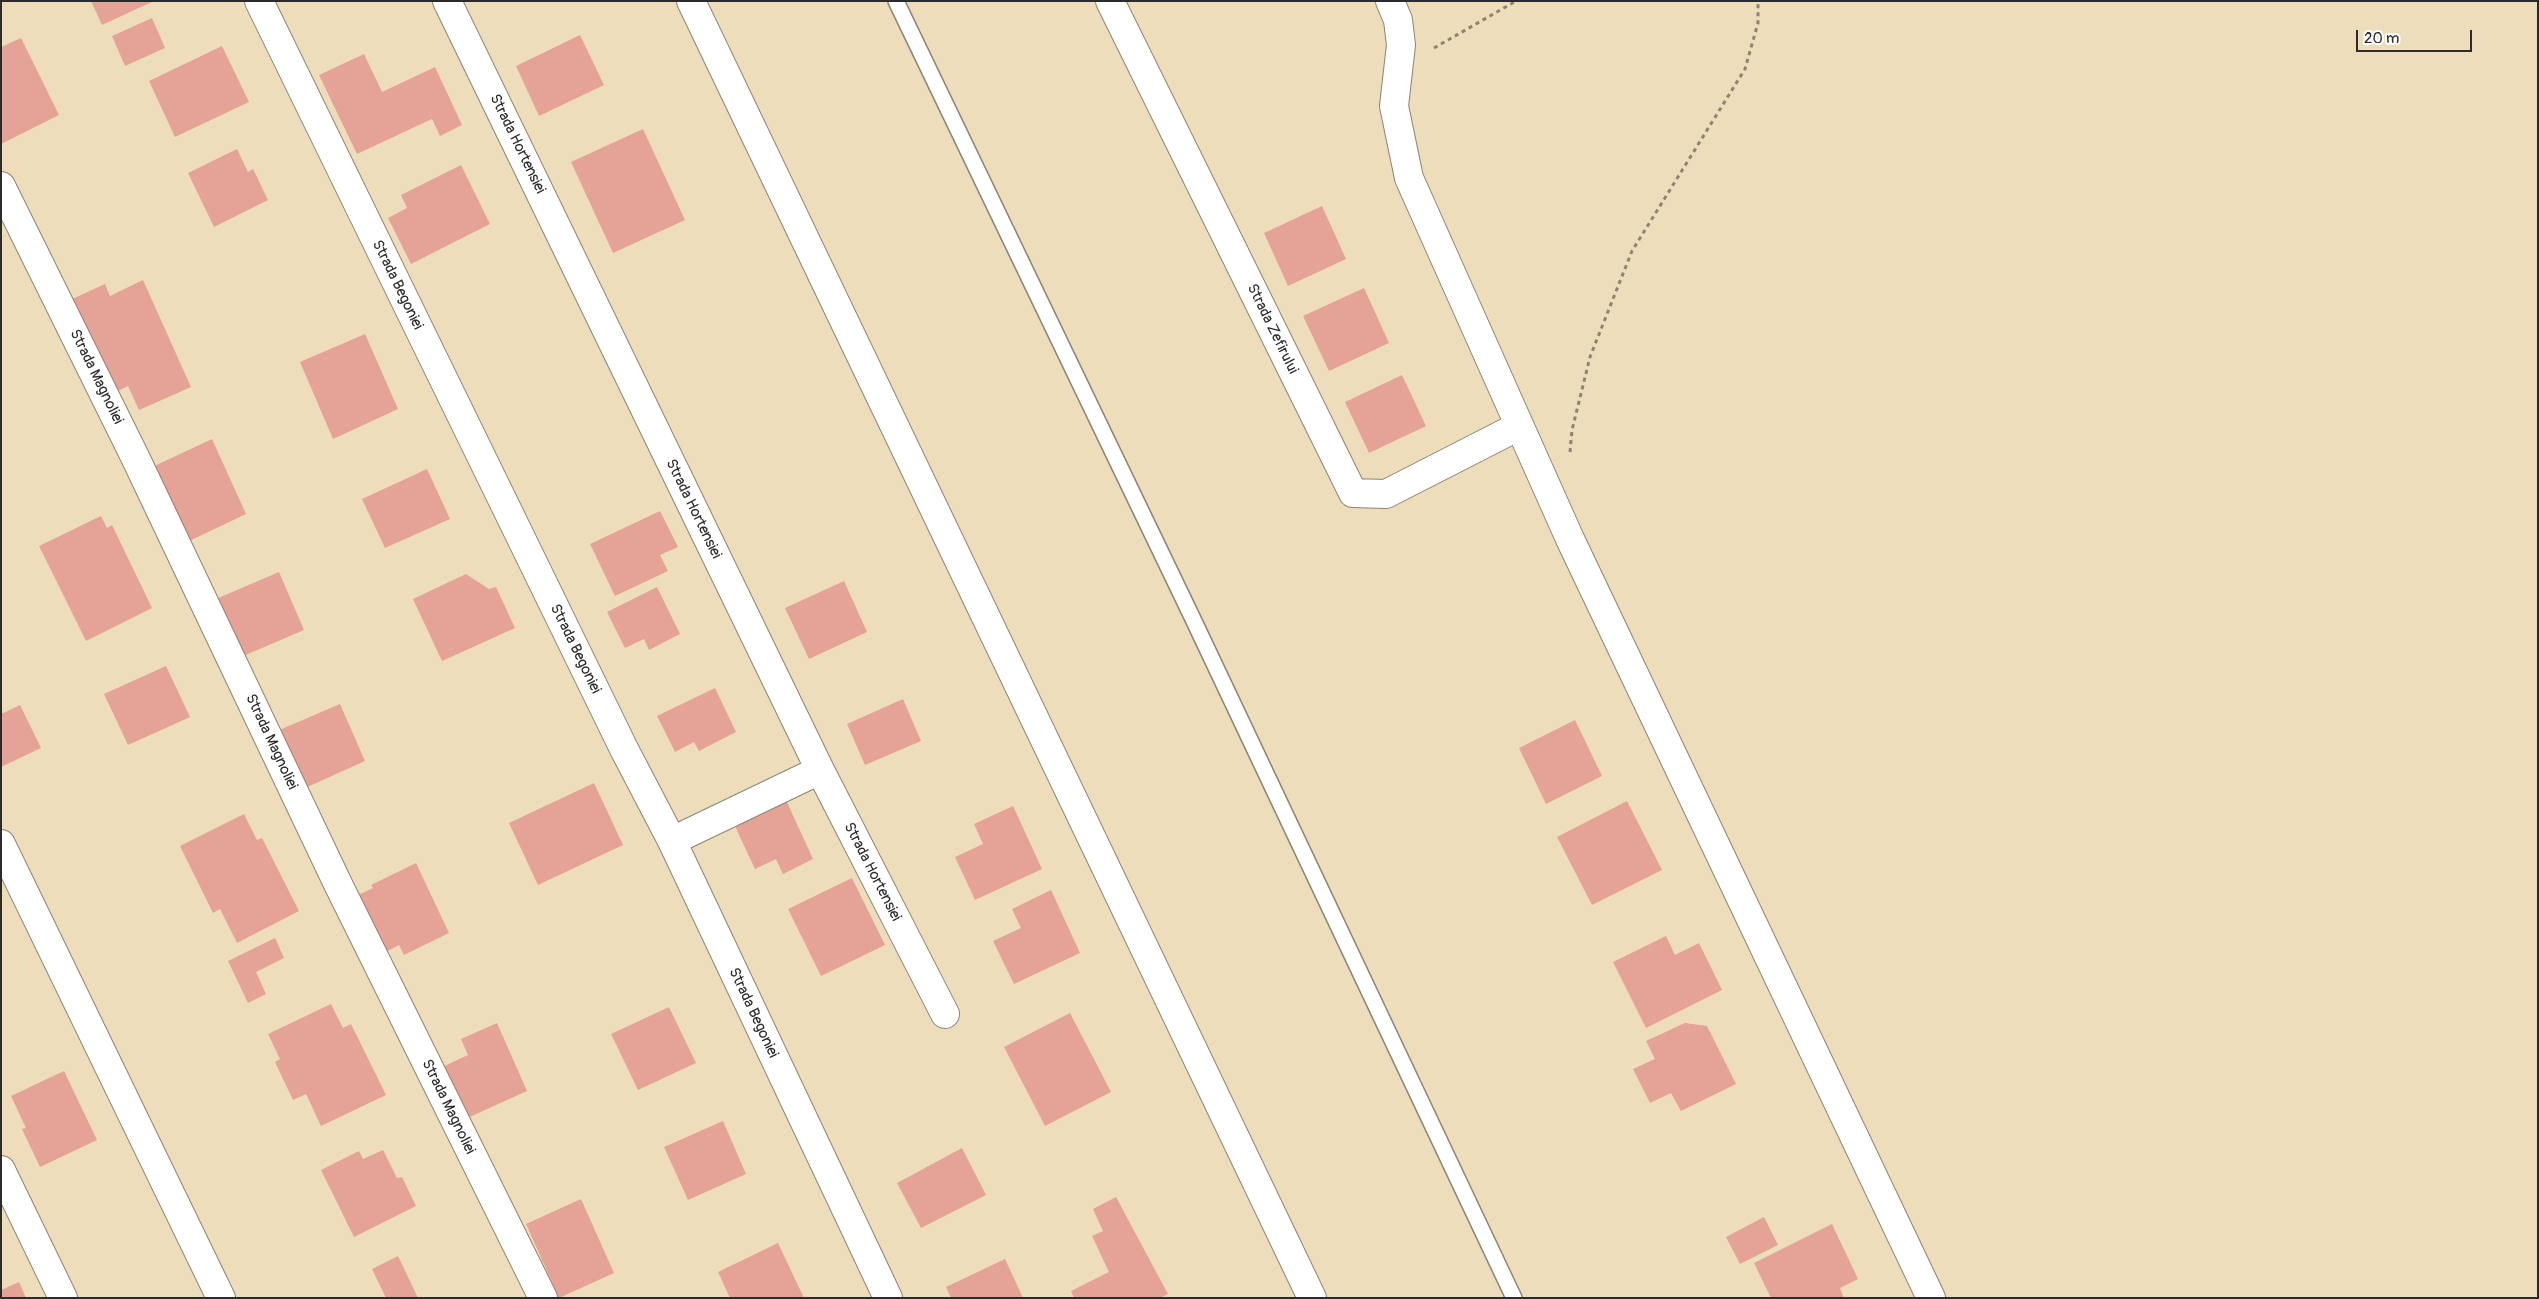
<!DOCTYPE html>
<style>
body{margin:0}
#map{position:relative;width:2539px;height:1299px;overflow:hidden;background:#edb;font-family:Pangolin,sans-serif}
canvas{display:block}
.frame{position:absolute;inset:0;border:2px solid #2b2b2b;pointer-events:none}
.scale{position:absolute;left:2356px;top:30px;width:116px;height:22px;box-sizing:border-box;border:2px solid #2b2b2b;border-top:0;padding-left:6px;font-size:15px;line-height:18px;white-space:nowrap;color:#2b2b2b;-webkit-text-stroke:4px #fff;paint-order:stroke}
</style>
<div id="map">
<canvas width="2539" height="1299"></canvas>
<div class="frame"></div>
<div class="scale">20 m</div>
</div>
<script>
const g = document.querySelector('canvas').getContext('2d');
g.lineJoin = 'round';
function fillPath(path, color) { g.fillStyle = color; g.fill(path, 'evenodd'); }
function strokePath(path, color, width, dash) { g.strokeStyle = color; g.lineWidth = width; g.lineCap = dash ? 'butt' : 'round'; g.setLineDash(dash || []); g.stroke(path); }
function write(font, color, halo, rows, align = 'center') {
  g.font = font + ' Pangolin,sans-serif'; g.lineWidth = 4.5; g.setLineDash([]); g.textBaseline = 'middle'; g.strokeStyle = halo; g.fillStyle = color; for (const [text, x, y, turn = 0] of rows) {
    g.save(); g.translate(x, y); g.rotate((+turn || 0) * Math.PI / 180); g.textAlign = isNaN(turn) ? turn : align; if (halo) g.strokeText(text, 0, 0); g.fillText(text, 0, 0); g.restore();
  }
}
fillPath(new Path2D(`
 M91,1H154L102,25Z
 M152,18L165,48L125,66L112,36Z
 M580,35L604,85L539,116L516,66Z
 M21,38L59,115L1,144V47Z
 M222,46L249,102L175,137L149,81Z
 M364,54L382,92L435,67L462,125L440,136L432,119L357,154L319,75Z
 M643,129L685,220L613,253L571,162Z
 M237,149L248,172L253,169L268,200L214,227L188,173Z
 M461,165L490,224L411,264L388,218L407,208L401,195Z
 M1322,206L1346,259L1288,286L1264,233Z
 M143,280L191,387L139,410L128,386L112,394L70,300L105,284L110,296Z
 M1364,288L1389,343L1329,371L1303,316Z
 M365,334L398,409L333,439L300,362Z
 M1402,375L1426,426L1369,453L1345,402Z
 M212,439L246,514L183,544L148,469Z
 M427,469L450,519L385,548L362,499Z
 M660,511L678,547L660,555L668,571L615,596L590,544Z
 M101,516L107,528L112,525L152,608L86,641L39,546Z
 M279,572L304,630L241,657L216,599Z
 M466,574L489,589L496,587L515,628L442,661L413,599Z
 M844,581L867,632L809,659L785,608Z
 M657,587L680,634L649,650L644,639L625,648L607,612Z
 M166,666L190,717L128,745L104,694Z
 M715,688L736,732L699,751L694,742L675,752L657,716Z
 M903,699L921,741L865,765L847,724Z
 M340,704L365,761L303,789L277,731Z
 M20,705L41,748L1,767V714Z
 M1575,720L1602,776L1546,804L1519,748Z
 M594,783L623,845L538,885L509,823Z
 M786,800L813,859L783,874L776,859L755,869L734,824Z
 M1627,801L1662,870L1592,905L1557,837Z
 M1013,806L1042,869L975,900L955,857L983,844L974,824Z
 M244,814L257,840L262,838L299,911L237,943L220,909L213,913L180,846Z
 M416,863L449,933L404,955L399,945L376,957L356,896L373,888L371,885Z
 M852,878L885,945L821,976L788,909Z
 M1051,890L1080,953L1014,984L993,941L1021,928L1012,909Z
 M1666,936L1675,955L1699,943L1722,990L1646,1028L1613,962Z
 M275,938L284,958L256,972L266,994L248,1003L228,961Z
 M331,1004L343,1028L351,1024L386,1095L321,1126L306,1094L293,1100L275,1062L280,1059L268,1034Z
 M669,1007L696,1063L638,1090L611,1034Z
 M1070,1013L1111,1092L1045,1126L1004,1047Z
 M497,1023L527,1091L463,1120L440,1068L468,1055L461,1039Z
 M1685,1023L1707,1026L1736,1084L1681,1111L1671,1093L1650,1103L1633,1069L1655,1059L1646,1041Z
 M64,1071L97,1140L40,1167L22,1129L26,1128L11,1096Z
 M723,1121L746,1174L688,1200L664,1147Z
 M962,1148L986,1195L921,1228L897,1183Z
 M383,1150L397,1178L402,1177L416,1206L354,1237L321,1170L359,1151L363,1159Z
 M1116,1197L1168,1294L1160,1298H1074L1071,1291L1109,1272L1092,1236L1103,1231L1093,1209Z
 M581,1199L614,1273L559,1298L526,1224Z
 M1764,1217L1778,1245L1740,1264L1726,1237Z
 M1832,1224L1858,1279L1840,1288L1844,1298H1771L1754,1263Z
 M778,1243L804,1298H730L718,1272Z
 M398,1256L418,1298H386L372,1269Z
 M1005,1259L1023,1298H951L946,1287Z
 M19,1282L26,1298H1V1290Z`), '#e5a297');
const lane = new Path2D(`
 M896,1L1193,619L1514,1298`);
const street = new Path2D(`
 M259,1L624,749L672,841L888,1298
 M447,1L820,770L945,1014
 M691,1L1312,1298
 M1110,1L1353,493L1386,494L1519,426
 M1390,1L1398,20L1401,45L1394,106L1409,178L1570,539L1931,1298
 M1,186L136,459L337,882L543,1298
 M672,841L820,770
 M1,844L221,1298
 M1,1170L63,1298`);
strokePath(lane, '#8c8473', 18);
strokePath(street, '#8c8473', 30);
strokePath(new Path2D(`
 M1434,48L1516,1
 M1570,452L1572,430L1590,357L1632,251L1745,69L1758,23V1`), '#8c8473', 3, [4, 4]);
strokePath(lane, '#fff', 15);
strokePath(street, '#fff', 28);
write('15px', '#2b2b2b', '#fff', [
 ["Strada Hortensiei",517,144,64],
 ["Strada Begoniei",397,285,64],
 ["Strada Zefirului",1272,329,64],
 ["Strada Magnoliei",96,377,64],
 ["Strada Hortensiei",693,509,64],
 ["Strada Begoniei",575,649,64],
 ["Strada Magnoliei",271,742,65],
 ["Strada Hortensiei",872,872,63],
 ["Strada Begoniei",753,1013,65],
 ["Strada Magnoliei",448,1107,64]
]);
</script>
